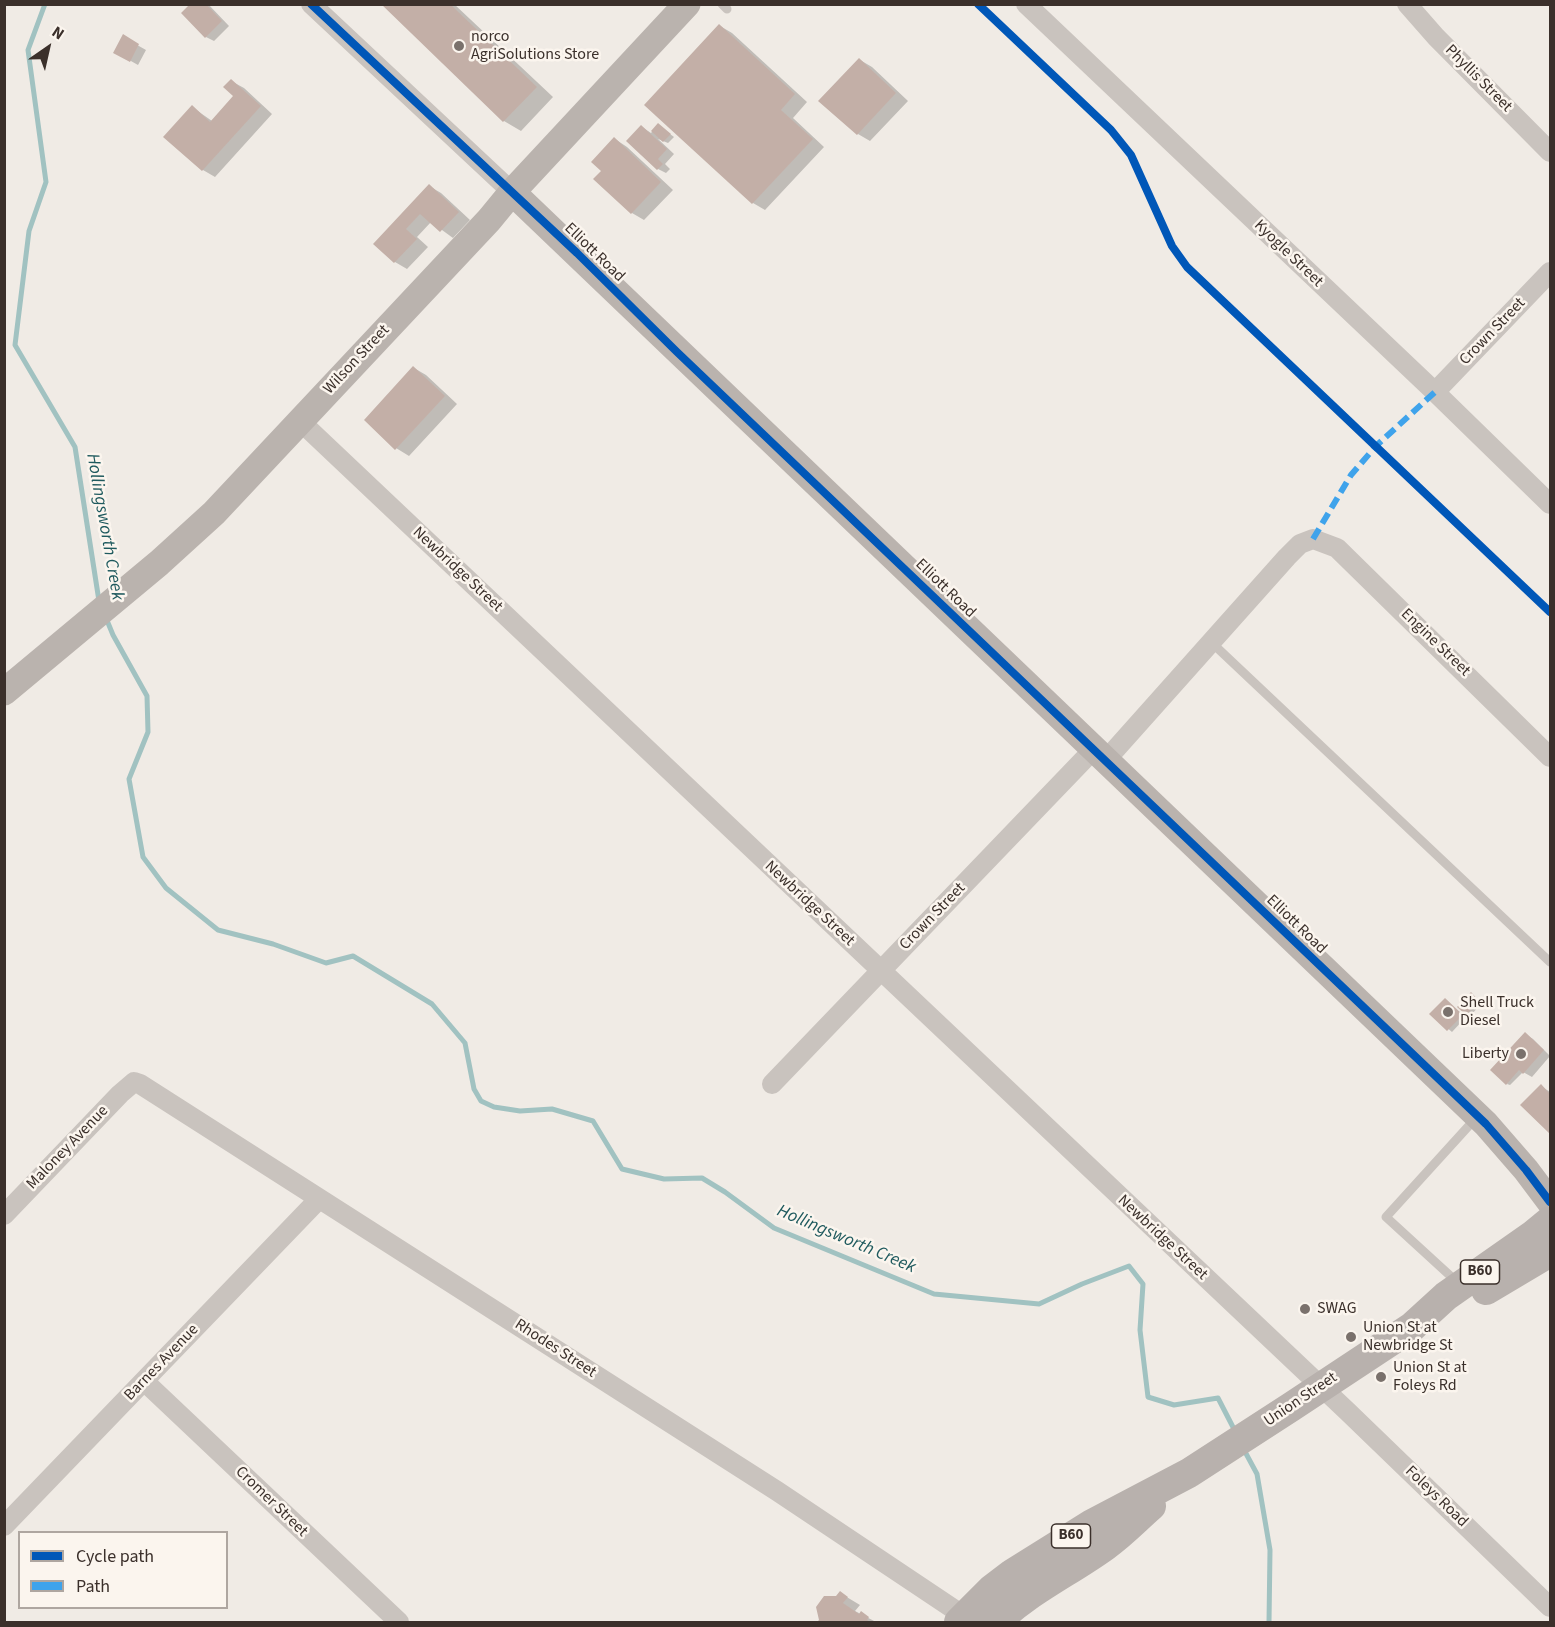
<!DOCTYPE html>
<style>
body{margin:0}
#map{position:relative;width:1555px;height:1627px;overflow:hidden;background:#f0ebe5;font-family:"Source Sans 3",sans-serif}
canvas{display:block}
.frame{position:absolute;inset:0;border:6px solid #3b302b;pointer-events:none}
.legend{position:absolute;left:18px;top:1531px;width:210px;height:78px;box-sizing:border-box;background:#fbf5ee;border:2px solid #aea6a0;margin:0;padding:8px 10px;list-style:none;font-size:18px;color:#3b302b}
.legend li{display:flex;align-items:center;gap:12px;height:30px}
.legend b{width:30px;border:2px solid #aea6a0}
.north{position:absolute;left:18px;top:18px;width:60px;height:60px;-webkit-text-stroke:4px #fbf5ee;paint-order:stroke;rotate:34deg;font-size:16px;font-weight:700;line-height:24px;text-align:center;color:#3b302b}
.north::after{content:'';display:block;margin:auto;width:21px;height:27px;background:#3b302b;clip-path:polygon(50% 0,100% 100%,50% 72%,0 100%)}
</style>
<div id="map">
<canvas width="1555" height="1627"></canvas>
<div class="frame"></div>
<ul class="legend">
<li><b style="height:8px;background:#0057b8"></b>Cycle path</li>
<li><b style="height:8px;background:#3fa3eb"></b>Path</li>
</ul>
<div class="north">N</div>
</div>
<script>
const g = document.querySelector('canvas').getContext('2d');
g.lineJoin = 'round';
function fillPath(path, color) { g.fillStyle = color; g.fill(path, 'evenodd'); }
function strokePath(path, color, width, dash) { g.strokeStyle = color; g.lineWidth = width; g.lineCap = dash ? 'butt' : 'round'; g.setLineDash(dash || []); g.stroke(path); }
function write(font, color, halo, rows, align = 'center') {
  g.font = font + ' "Source Sans 3",sans-serif'; g.lineWidth = 5; g.setLineDash([]); g.textBaseline = 'middle'; g.strokeStyle = halo; g.fillStyle = color; for (const [text, x, y, turn = 0] of rows) {
    g.save(); g.translate(x, y); g.rotate((+turn || 0) * Math.PI / 180); g.textAlign = isNaN(turn) ? turn : align; if (halo) g.strokeText(text, 0, 0); g.fillText(text, 0, 0); g.restore();
  }
}
fillPath(new Path2D(`
 M192,4H208L229,26L214,41L206,37Z
 M384,4H454L553,97L521,131L504,121Z
 M720,26L732,33L807,102L793,118L824,147L765,210L753,203Z
 M123,37L146,50L138,65L115,52Z
 M860,60L872,67L908,101L870,141L858,134Z
 M231,81L244,88L272,114L215,177L203,170L192,107L212,121L235,96Z
 M658,125L674,137L668,143L658,139L674,154L665,164L670,169L666,173L658,169L642,127L651,133Z
 M615,139L627,147L673,190L644,220L632,213L603,171Z
 M429,186L441,193L470,220L453,238L431,222L417,237L428,247L407,269L395,262L375,244Z
 M414,368L426,375L457,404L409,456L396,448Z
 M1474,996L1482,1003L1471,1015L1467,1014Z
 M1448,1002L1465,1018L1452,1032L1431,1014Z
 M1525,1034L1533,1039L1550,1056L1532,1077L1523,1072L1510,1085L1507,1084Z
 M1541,1086L1550,1092V1132L1523,1105Z
 M840,1593L860,1605L855,1611L876,1622H819Z`), '#0003');
strokePath(new Path2D(`
 M45,4L28,50L46,182L29,231L15,345L75,447L99,601
 M106,618L113,635L147,696L148,732L129,779L143,857L166,888L218,930L273,944L326,963L353,956L432,1004L465,1043L474,1089L481,1101L494,1107L520,1111L552,1109L593,1121L622,1169L664,1179L702,1178L725,1192L774,1228L934,1294L1039,1304L1082,1284L1129,1266L1143,1284L1140,1330L1148,1397L1174,1405L1218,1398L1235,1431
 M1243,1448L1257,1474L1270,1550L1269,1622`), '#a1c2c1', 5);
fillPath(new Path2D(`
 M190,4H206L222,21L205,38L181,13Z
 M381,4H450L537,87L503,122Z
 M719,24L795,94L781,110L813,139L752,204L644,105Z
 M123,34L139,44L130,62L113,53Z
 M859,58L896,93L857,135L818,101Z
 M231,79L261,106L202,171L163,137L192,105L210,122L233,96L223,87Z
 M658,123L671,134L663,142L651,131Z
 M641,125L667,149L658,159L663,164L657,170L626,141Z
 M614,137L661,182L631,214L593,179L601,171L591,162Z
 M429,184L459,212L440,232L420,214L406,229L417,239L394,263L373,244Z
 M413,366L445,396L395,450L364,420Z
 M1471,992L1479,1001L1466,1015L1457,1007Z
 M1445,998L1463,1015L1447,1031L1429,1014Z
 M1525,1032L1544,1050L1523,1074L1519,1070L1506,1085L1490,1070Z
 M1541,1084L1550,1094V1134L1520,1105Z
 M840,1591L848,1597L843,1603L859,1614L861,1611L869,1617L867,1620L870,1622H817L819,1620L816,1607L824,1596H836Z`), '#c3afa7');
strokePath(new Path2D(`
 M722,4L727,9
 M1211,642L1550,962
 M1457,1282L1386,1217L1475,1119`), '#c9c3be', 9);
strokePath(new Path2D(`
 M311,4L512,192
 M1026,4L1435,392L1550,504
 M1407,4L1436,37L1550,152
 M1435,392L1550,272
 M300,421L1347,1411L1550,1607
 M1105,761L1287,557L1300,544L1313,539L1337,548L1550,757
 M772,1084L1093,750
 M4,1215L120,1094L134,1082L140,1084L777,1491L973,1622
 M144,1381L399,1622
 M4,1526L319,1199`), '#c9c3be', 20);
strokePath(new Path2D(`
 M512,192L1486,1124L1526,1170L1550,1202
 M4,692L159,563L214,513L489,220L512,192L687,4`), '#bab3ae', 27);
strokePath(new Path2D(`
 M1486,1290L1550,1252
 M959,1622L991,1590L1012,1574L1092,1524L1189,1473L1291,1407L1412,1327L1446,1296L1533,1235L1550,1221
 M996,1622C1028,1591 1069,1572 1105,1546C1122,1534 1136,1519 1151,1506`), '#b8b1ad', 30);
strokePath(new Path2D(`
 M1313,539L1351,475L1376,446L1435,392`), '#3fa3eb', 6, [12, 6]);
strokePath(new Path2D(`
 M311,4L577,253L677,352L1486,1124L1526,1170L1550,1202
 M978,4L1111,130L1131,155L1172,246L1187,267L1550,612`), '#0057b8', 8);
for (const [x, y, r, color] of [
 [459,46,6,"#7a716c"],
 [1448,1012,6,"#7a716c"],
 [1521,1054,6,"#7a716c"],
 [1305,1309,6,"#7a716c"],
 [1351,1337,6,"#7a716c"],
 [1381,1377,6,"#7a716c"]
]) { const dot = new Path2D(); dot.arc(x, y, r, 0, 2 * Math.PI); g.fillStyle = color; g.fill(dot); strokePath(dot, '#fbf5ee', 2); }
for (const [x, y, w] of [
 [1480,1272,39],
 [1071,1536,39]
]) { const box = new Path2D(); box.roundRect(x - w / 2, y - 12, w, 24, 4.5); g.fillStyle = '#fbf5ee'; g.fill(box); strokePath(box, '#3b302b', 1.5); }
write('bold 15px', '#3b302b', null, [
 ["B60",1480,1272],
 ["B60",1071,1536]
]);
write('16px', '#3b302b', '#fbf5ee', [
 ["norco",471,37],
 ["AgriSolutions Store",471,55],
 ["Shell Truck",1460,1003],
 ["Diesel",1460,1021],
 ["Liberty",1509,1054,"right"],
 ["SWAG",1317,1309],
 ["Union St at",1363,1328],
 ["Newbridge St",1363,1346],
 ["Union St at",1393,1368],
 ["Foleys Rd",1393,1386]
], 'left');
write('16px', '#3b302b', '#fbf5ee', [
 ["Phyllis Street",1478,79,45],
 ["Elliott Road",594,253,44],
 ["Kyogle Street",1288,254,44],
 ["Crown Street",1493,332,-46],
 ["Wilson Street",357,360,-47],
 ["Newbridge Street",457,570,43],
 ["Elliott Road",945,589,44],
 ["Engine Street",1435,643,44],
 ["Newbridge Street",809,904,43],
 ["Crown Street",933,917,-46],
 ["Elliott Road",1296,925,44],
 ["Maloney Avenue",68,1148,-46],
 ["Newbridge Street",1162,1238,43],
 ["Rhodes Street",555,1349,33],
 ["Barnes Avenue",162,1363,-46],
 ["Union Street",1301,1400,-34],
 ["Foleys Road",1436,1497,44],
 ["Cromer Street",271,1502,44]
]);
write('italic 18px', '#1f5a5e', '#fbf5ee', [
 ["Hollingsworth Creek",104,527,80],
 ["Hollingsworth Creek",846,1240,23]
]);
</script>
